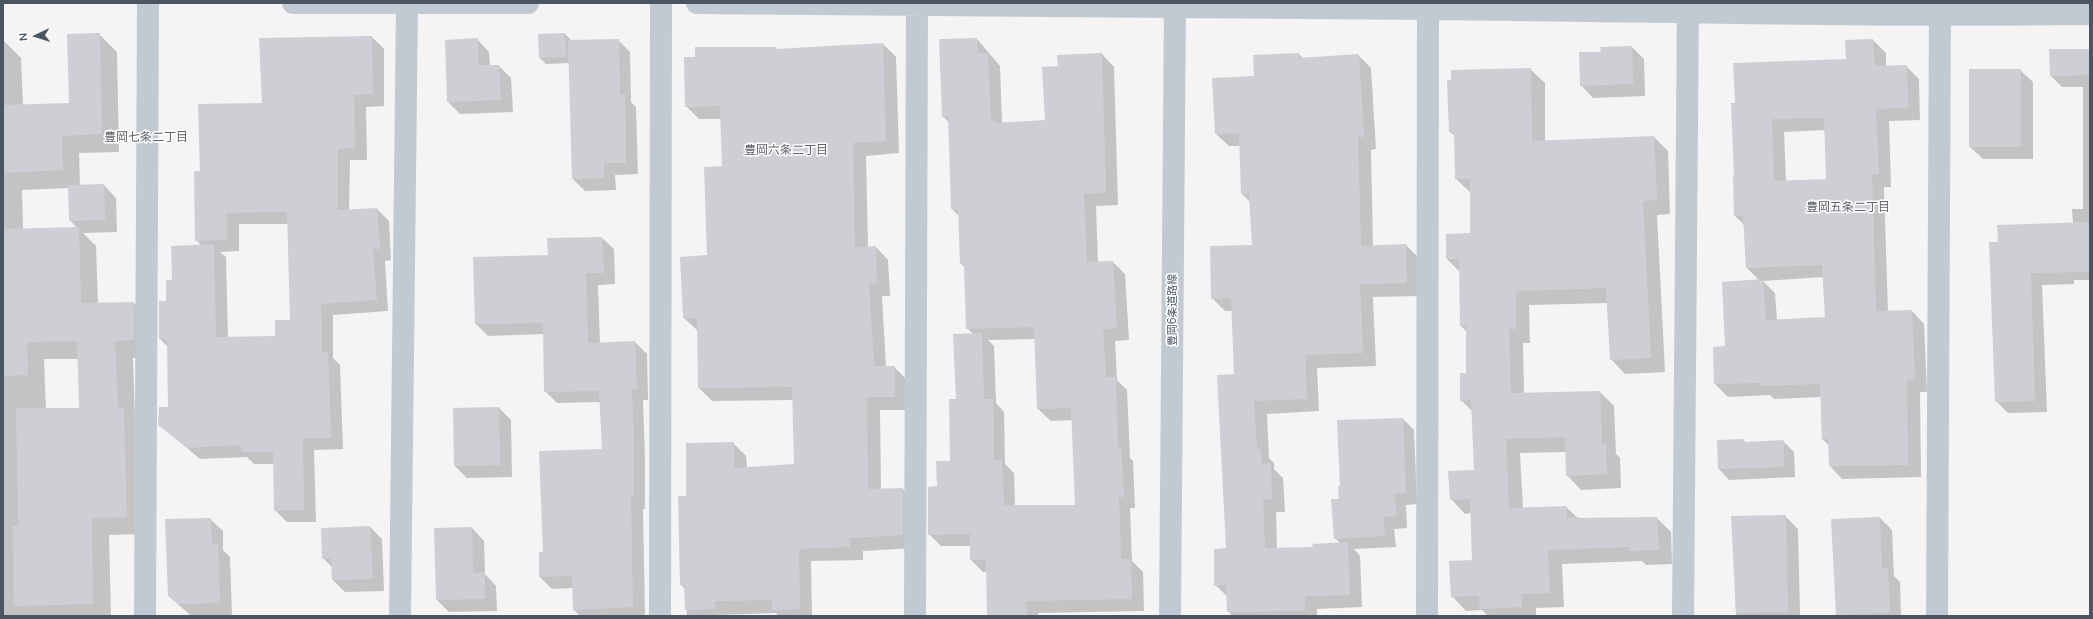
<!DOCTYPE html>
<meta charset="utf-8">
<style>
body{margin:0}
#map{position:relative;width:2093px;height:619px;overflow:hidden;background:#f5f3f3;font-family:"Nunito Sans",sans-serif}
canvas{display:block}
.frame{position:absolute;inset:0;border:4px solid #4a5661;pointer-events:none}
.north{position:absolute;left:16px;top:16px;width:40px;height:40px;-webkit-text-stroke:3px #fff;paint-order:stroke;rotate:266deg;font-size:11px;font-weight:700;line-height:16px;text-align:center;color:#4a5661}
.north::after{content:'';display:block;margin:auto;width:14px;height:18px;background:#4a5661;clip-path:polygon(50% 0,100% 100%,50% 72%,0 100%)}
</style>
<div id="map">
<canvas width="2093" height="619"></canvas>
<div class="frame"></div>
<div class="north">N</div>
</div>
<script>
const g = document.querySelector('canvas').getContext('2d');
g.lineJoin = 'round';
function fillPath(path, color) { g.fillStyle = color; g.fill(path, 'evenodd'); }
function strokePath(path, color, width, dash) { g.strokeStyle = color; g.lineWidth = width; g.lineCap = dash ? 'butt' : 'round'; g.setLineDash(dash || []); g.stroke(path); }
function write(font, color, halo, rows, align = 'center') {
  g.font = font + ' "Nunito Sans","Noto Sans JP",sans-serif'; g.lineWidth = 3; g.setLineDash([]); g.textBaseline = 'middle'; g.strokeStyle = halo; g.fillStyle = color; for (const [text, x, y, turn = 0] of rows) {
    g.save(); g.translate(x, y); g.rotate((+turn || 0) * Math.PI / 180); g.textAlign = isNaN(turn) ? turn : align; if (halo) g.strokeText(text, 0, 0); g.fillText(text, 0, 0); g.restore();
  }
}
fillPath(new Path2D(`
 M99,34L117,52L119,152L79,153L80,186L104,185L116,198L117,232L83,233L96,246L98,304L134,303L151,321V358H133L135,420L141,426L144,534L109,535L111,616H3V40L21,58L23,105L70,104ZM69,188L70,220L77,228L23,229L22,190ZM44,359H78L80,409H46Z
 M565,34L571,40H618L630,52L631,102L636,107L638,174L615,175L616,190L585,191L573,179L570,63L546,64L540,58Z
 M372,37L384,49V106L366,107L367,160H350L349,210L377,209L389,221L391,260L385,261L388,311L333,315V358L340,365L343,449L314,450L316,522H287L275,510L274,464H254L247,457L200,459L159,424L169,408L168,347L160,339V302H167L173,280L202,246L196,240L201,172L263,104ZM239,224H289L291,321L276,337L228,338L226,257L220,252L239,251Z
 M477,39L489,52L490,66H499L511,78L513,112L460,114L448,102Z
 M977,39L1000,66L1002,123L1046,121L1059,67L1102,54L1114,67L1118,205L1096,206L1098,263L1113,262L1125,274L1129,340L1115,341L1117,380L1127,390L1130,458L1133,461L1135,508H1130L1132,561L1143,572L1144,611L1038,613V616H988L987,572H983L971,560V546H941L929,534L938,487L951,462L957,400L973,334L967,328L965,268L961,263L959,216L952,209L949,123L943,116ZM1035,339L1038,409L1051,421L1073,420L1076,506H1015L1014,473L1005,464L1004,412L996,403L994,346L988,340Z
 M1873,40L1886,53V67L1906,66L1919,79L1920,120L1889,121L1891,187H1884L1888,312L1912,311L1924,324L1927,392H1920L1921,477L1842,479L1830,466L1829,445L1822,439L1821,397L1774,399L1770,395L1728,397L1715,384L1727,347L1760,281L1747,268L1745,226L1735,216V176L1732,104L1847,60ZM1825,130L1827,180L1786,181L1784,132ZM1824,277L1826,318L1777,320L1775,293L1763,281Z
 M883,44L896,57L899,153L866,156L868,248L876,247L888,260L890,296H882L886,367H894L907,380V410H880L881,490L903,489L915,502V548L863,551V560L811,561L812,616H779L776,613L687,616L685,589L681,585L688,497L733,443L746,456L747,468L795,465L793,400L712,401L699,388L698,331L684,318L708,256L723,167L722,119H699L686,106L777,50Z
 M1632,47L1644,59L1645,96L1593,98L1581,85L1602,53Z
 M2090,50V280H2074V284L2042,285L2047,412L2008,413L1996,401L1999,243L2073,223L2072,209H2083V87H2062L2050,75Z
 M1299,54L1303,58L1358,55L1371,68L1376,149L1371,150L1373,246L1406,245L1419,258V296L1373,297L1376,366L1317,368L1319,411L1267,414L1269,458L1274,463V469L1283,478L1285,512H1276L1277,549L1314,548L1340,543L1335,538L1340,500L1403,419L1414,430L1417,504L1406,505L1407,528L1394,529L1396,547L1354,549L1360,556L1362,607L1317,609V616H1232L1228,611V597L1215,585L1227,549L1235,375L1233,311H1225L1212,298L1253,246L1250,202L1242,194L1240,146H1229L1216,134L1255,77Z
 M1530,69L1545,83V141L1654,137L1668,151L1670,214L1657,215L1665,372L1625,374L1611,359L1608,303L1529,305L1530,343H1523L1524,394L1600,392L1614,406L1616,454L1620,458L1621,488L1581,490L1567,475L1566,452L1520,453L1523,508L1566,507L1579,519L1657,518L1671,532L1672,564L1646,565L1642,561L1562,564L1564,607L1536,608V616H1488L1482,610L1466,611L1452,596L1473,561L1471,513L1465,514L1451,499L1475,471L1472,411L1461,400L1467,374V332L1461,326L1460,272L1447,259L1471,234V193L1456,179L1455,136L1450,132Z
 M2020,70L2033,82V159H1983L1970,147Z
 M602,238L614,249L615,284L598,285L600,344L635,342L647,354L648,400H643L645,457V509H643L645,616H580L574,610L573,588L552,589L540,577L603,450L600,402L557,403L545,391L544,334L488,336L476,324L549,256Z
 M499,408L511,420L512,477L467,478L455,466Z
 M1743,440L1747,443L1783,441L1794,452L1795,477L1729,480L1719,469Z
 M1785,516L1798,529L1800,616H1736L1733,517Z
 M1880,518L1892,530L1894,576L1900,582L1901,616H1838L1837,615Z
 M210,519L223,531V550L230,557L232,615L191,616L169,596Z
 M370,527L382,539L384,591L345,592L333,580L332,567L323,558Z
 M472,528L484,541L485,574L496,586L497,611L449,612L437,600Z`), '#0003');
fillPath(new Path2D(`
 M100,33L102,134L62,136L63,170L3,173V105L69,103L67,34Z
 M565,33L566,57L539,58L538,34Z
 M372,36L373,94L354,95L355,148L338,149V210L377,208L380,249H373L377,300L321,304L322,352H328L331,438H303L304,510L274,511L273,452H241V445L187,448L158,425L159,407H168L167,339H159V301H166V280H172L171,246L214,244L216,337L275,336V320H290L287,212L227,213V240L195,241L194,171H200L198,104L262,103L259,38Z
 M478,38V65H499L501,100L447,102L445,40Z
 M977,38L978,53H988L991,121H995V123L1045,120L1042,67L1058,66L1057,55L1102,53L1106,193L1084,194L1087,262L1113,261L1117,328L1103,329L1106,377H1116L1118,448H1121L1124,497H1119L1121,559H1131L1132,599L1026,601L1027,616H987L986,560H970V534L928,535V487L937,486L936,461H950L949,399H956L953,334L982,333L984,399H993L994,460H1002L1004,505H1075L1071,408L1037,409L1034,327L966,329L964,264H960L958,209H951L948,116L942,117L939,39Z
 M619,39L620,94H625L626,163H604V178L572,179L568,40Z
 M1873,39L1875,66L1907,65L1908,108L1876,109L1879,174H1872L1876,311L1912,310L1915,379L1907,380L1908,465L1829,466L1828,439H1822L1820,384L1760,386V383L1714,384L1713,347L1725,346L1722,282L1763,279L1766,320L1825,317L1822,265L1746,268L1743,216H1734L1733,175H1734L1731,103H1735L1733,63L1846,59L1845,40ZM1824,118L1826,179L1774,181L1772,119Z
 M883,43L886,141L853,143L855,247L876,246L877,283L869,284L874,366H895V397H867L868,489L903,488V535L850,538V547L799,549L800,609L772,610V600L715,601V609L685,610L684,585H680L678,496H686V443L734,442V468L794,464L792,387L698,388L697,318H683L680,257L707,255L704,167L722,166L720,106L685,107L684,57H695V47H776V49Z
 M1632,46L1633,84L1580,86L1579,52H1601L1600,47Z
 M2049,49H2090V75L2050,76Z
 M1299,53V58L1359,54L1364,137H1358L1361,246L1406,244L1407,283L1360,284L1363,353L1305,355L1307,399L1254,401L1257,449H1261L1262,464H1271L1272,499L1263,500L1265,548L1313,547L1312,544L1348,542L1350,595L1305,596V611L1227,612L1226,585L1214,586V549L1226,548L1217,375L1234,374L1231,298L1211,299L1210,246L1252,245L1249,194H1241L1239,133L1215,134L1212,78L1254,76L1253,55Z
 M1531,68L1532,141L1654,136L1657,200L1643,201L1651,358L1610,360L1606,288L1516,291V329H1509L1511,393L1600,391L1602,443H1606L1607,474L1566,476L1565,437L1506,439L1509,508L1567,506V518L1657,517L1659,550L1630,551V547L1548,550L1550,593L1522,594V607L1480,609L1479,596L1451,597L1449,561L1472,560L1470,499L1450,500L1448,471L1474,470L1471,400L1460,401V373H1466V326H1460L1459,259H1446V234L1470,233V179H1455L1454,132H1449L1447,80H1451V70Z
 M1969,69H2021V147H1969Z
 M104,184L105,220L69,221L68,185Z
 M2090,222V272L2031,273L2035,401L1995,402L1989,242H1998L1997,225Z
 M79,227L81,303L134,302V340L115,341L118,408H124L127,517L92,518L93,604L14,606L13,526H18L16,408H79L77,341L27,342L28,375L3,376V229Z
 M602,237L604,273H586L588,343L635,341L637,389H632L634,445V497H631L633,607L573,610L572,576L539,577V552H543L539,451L602,449L599,391L544,392L543,323L475,324L473,257L548,255L547,238Z
 M499,407L500,465L454,466L453,408Z
 M1403,418L1406,493H1395L1396,516L1383,517L1385,536L1334,539L1331,499H1339L1338,486H1340L1337,420Z
 M1744,439V442L1784,440V467L1718,469L1717,440Z
 M1786,515L1788,612L1736,613L1731,516Z
 M1880,517L1882,568H1888L1890,613L1836,615L1831,519Z
 M211,518L212,544H218L220,603L178,604L168,596L165,519Z
 M370,526L373,579L332,580L331,558L322,559L321,528Z
 M472,527L473,573L485,572V599L436,600L434,528Z`), '#cdcfd5');
strokePath(new Path2D(`
 M293,3H528
 M697,3C942,7 1187,6 1432,9C1651,11 1871,17 2090,14
 M145,616L148,3
 M400,616L407,3
 M660,616L661,3
 M915,616L917,3
 M1170,616L1175,3
 M1427,616L1428,3
 M1683,616L1688,3
 M1937,616L1940,3`), '#c1cad2', 22);
write('11px', '#4a5661', '#fff', [
 ["豊岡6条道路線",1173,310,-90]
]);
write('12px', '#5f6368', '#fff', [
 ["豊岡七条二丁目",146,138],
 ["豊岡六条二丁目",786,151],
 ["豊岡五条二丁目",1848,208]
]);
</script>
